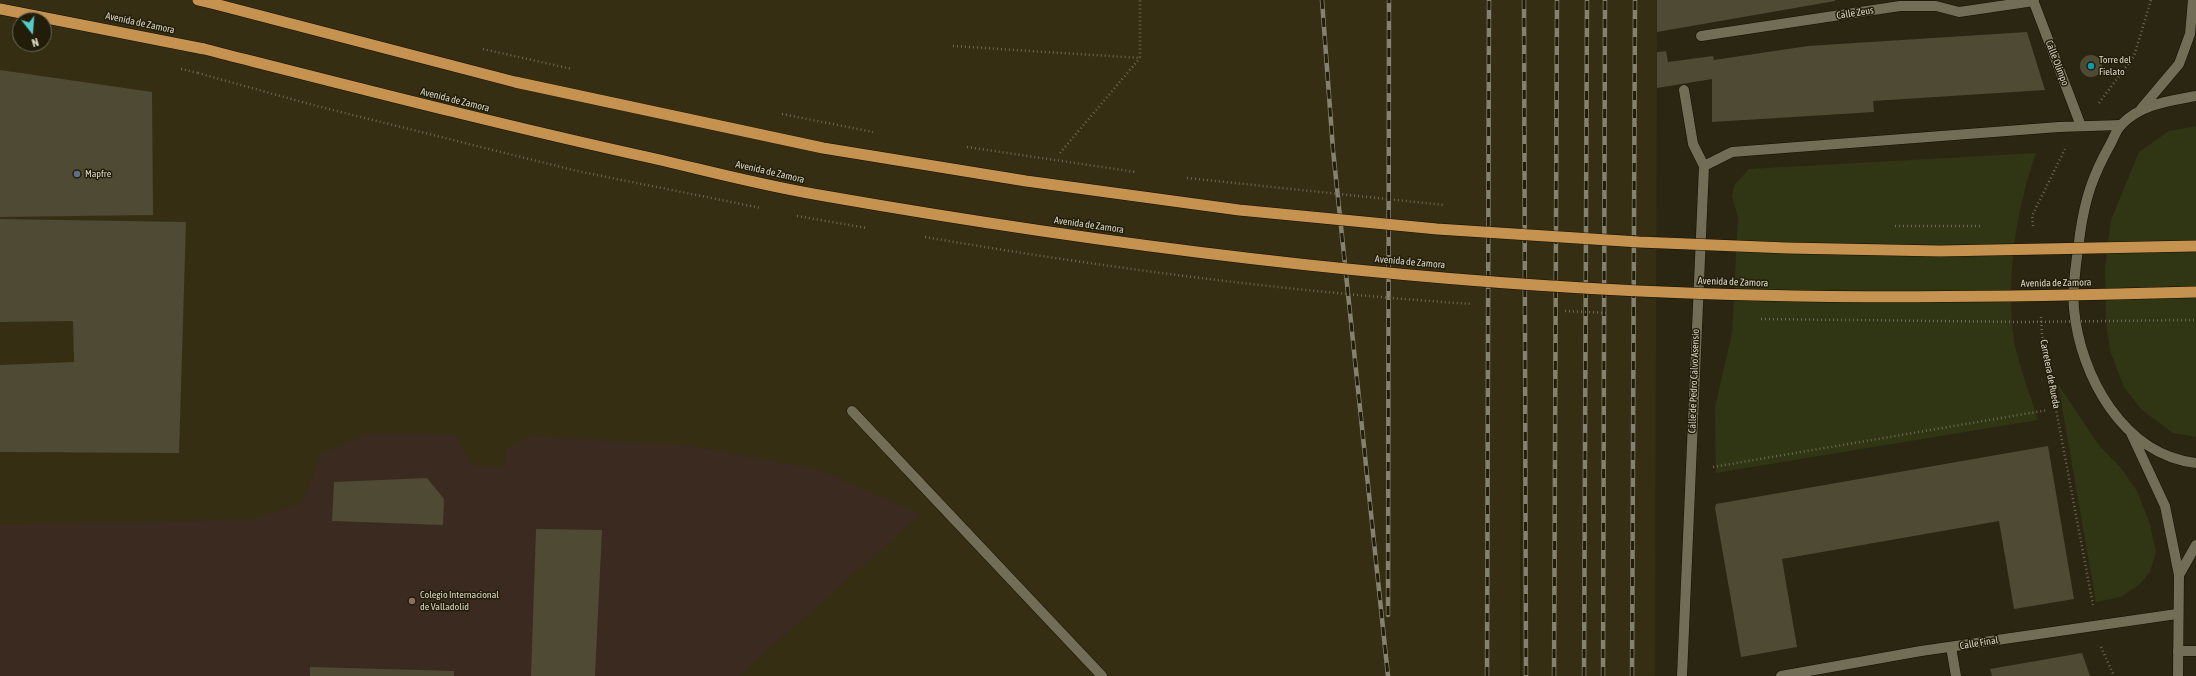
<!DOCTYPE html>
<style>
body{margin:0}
#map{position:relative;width:2196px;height:676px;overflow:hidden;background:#2b2612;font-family:"Asap Condensed",sans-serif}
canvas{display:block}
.north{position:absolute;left:12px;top:12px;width:40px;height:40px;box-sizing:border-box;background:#221d08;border:1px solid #6b6755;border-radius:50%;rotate:163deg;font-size:11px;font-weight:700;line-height:16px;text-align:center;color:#d9d6c9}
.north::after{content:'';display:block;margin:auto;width:14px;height:18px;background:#54cdc7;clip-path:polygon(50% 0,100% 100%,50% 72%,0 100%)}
</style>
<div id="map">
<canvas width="2196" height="676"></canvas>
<div class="north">N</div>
</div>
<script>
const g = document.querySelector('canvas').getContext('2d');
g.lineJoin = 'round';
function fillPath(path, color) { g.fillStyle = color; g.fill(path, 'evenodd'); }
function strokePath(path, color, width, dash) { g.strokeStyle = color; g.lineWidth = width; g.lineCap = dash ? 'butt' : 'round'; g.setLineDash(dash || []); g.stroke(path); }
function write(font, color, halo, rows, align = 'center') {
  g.font = font + ' "Asap Condensed",sans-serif'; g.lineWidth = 3; g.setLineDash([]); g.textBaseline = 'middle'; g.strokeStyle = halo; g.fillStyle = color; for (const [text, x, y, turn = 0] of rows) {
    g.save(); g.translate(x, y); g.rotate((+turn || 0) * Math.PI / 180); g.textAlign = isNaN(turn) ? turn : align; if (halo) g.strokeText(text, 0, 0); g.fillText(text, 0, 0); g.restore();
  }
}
fillPath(new Path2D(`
 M0,0H1657L1655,676H1522V131L1520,676H0ZM20,20H44V44H20Z`), '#352e12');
fillPath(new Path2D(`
 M366,434H454L472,465L505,467L506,449L532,436L691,446L817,469L921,514L739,676H0V525L253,519L301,504L322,453Z`), '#3a2a1f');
fillPath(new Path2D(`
 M2196,126V437L2173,433L2142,410L2124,387L2110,351L2106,322L2105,268L2111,220L2139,152L2169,131Z
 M2036,153C2016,210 2007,271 2013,332C2016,360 2030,393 2038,420L1716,473L1715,407L1732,333L1738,218L1732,196L1735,184L1749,169Z
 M2058,384L2098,444L2121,468L2137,491L2150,524L2156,552L2150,572L2139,585L2121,597L2096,602Z`), '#303514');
fillPath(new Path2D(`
 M1657,0H1835V1L1657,32Z
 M2027,32L2045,90L1873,101L1874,112L1712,122V79L1657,88V52L1666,51L1668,62L1713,56L1714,60L1808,46Z
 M2080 66a11 11 0 1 1 22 0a11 11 0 1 1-22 0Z
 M0,70L152,92L153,215L0,217Z
 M0,219L186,222L179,453L0,452V365L74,362L73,321L0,322Z
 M2048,446L2074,599L2014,609L1999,521L1988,523L1782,559L1797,647L1741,657L1715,508L1716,504Z
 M427,478L444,499L443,525L332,521L334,482Z
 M536,529L602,530L595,676H531Z
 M2082,653L2090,676H1992L1990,669Z
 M310,667L454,671V676H310Z`), '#4f4a34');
const service = new Path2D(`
 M852,411L1102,676
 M2178,651H2196`);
const minor = new Path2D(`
 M2033,0L2081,126
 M1701,36L1900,6H1936L1959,12L2034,1
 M1704,166L1732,152L2059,127L2121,125
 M1951,647L1956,676
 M1682,676L1704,166L1693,144L1684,90
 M1781,676L1921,651L2177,614`);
const tertiary = new Path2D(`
 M2196,96C2169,101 2141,104 2121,125C2117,129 2114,137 2111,143C2093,175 2085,198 2080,234C2077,259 2072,284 2074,309C2080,375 2123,455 2196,463
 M2141,109L2179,64L2190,34L2193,0
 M2131,433L2165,506L2179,575L2178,676
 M2179,575L2196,545`);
const trunk = new Path2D(`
 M198,0L215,4
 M0,9L204,49`);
strokePath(service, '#140f00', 11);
strokePath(minor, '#140f00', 11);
strokePath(tertiary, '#140f00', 11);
strokePath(trunk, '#140f00', 12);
strokePath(new Path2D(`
 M953,46L1140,58V0
 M181,69L198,73
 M2099,103L2134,56L2151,0
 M1060,153L1140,58
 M2033,226L2032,216L2065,149
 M2041,317L2042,335L2093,605
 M1713,467L2048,410
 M2101,647L2114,676`), '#6e6958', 2.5, [1, 3]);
strokePath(service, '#726d56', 10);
strokePath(minor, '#726d56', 10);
strokePath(tertiary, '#726d56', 10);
strokePath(trunk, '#c69250', 11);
const rail = new Path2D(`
 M1322,0L1333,150L1388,676
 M1524,0L1526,676
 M1388,615L1389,0
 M1487,676L1489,0
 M1554,676L1557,0
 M1584,676L1587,0
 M1603,676L1605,0
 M1632,676L1635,0`);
strokePath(rail, '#858171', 4.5);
strokePath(rail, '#221d08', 3, [9]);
const trunkBridge = new Path2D(`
 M215,4L515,82L823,148L1026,181L1239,210L1437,229L1639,242L1787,248L1940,251L2196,246
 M204,49C354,87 505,126 656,159C712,172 768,187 825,196C1094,243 1366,278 1639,291C1825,300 2010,297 2196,292`);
strokePath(trunkBridge, '#140f00', 12, []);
strokePath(new Path2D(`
 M483,49L572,69
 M198,73L313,105L577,171L761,208
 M782,114L873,132
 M967,147L1136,172
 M1187,178L1444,205
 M797,216L867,228
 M1895,226H1980
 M925,237C1106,268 1289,292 1472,304
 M1565,311L1606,313
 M1761,319L2023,322L2196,320`), '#6e6958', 2.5, [1, 3]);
strokePath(trunkBridge, '#c69250', 11);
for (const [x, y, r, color] of [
 [2091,66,4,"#0f9aa8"],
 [77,174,4,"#5c6f8a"],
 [412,601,4,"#8d6e63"]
]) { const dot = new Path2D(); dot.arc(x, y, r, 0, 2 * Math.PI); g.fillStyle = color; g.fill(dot); strokePath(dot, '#221d08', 1.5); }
write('10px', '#d9d6c9', '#221d08', [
 ["Calle Zeus",1855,13,-9],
 ["Avenida de Zamora",140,23,12],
 ["Calle Olimpo",2057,63,69],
 ["Avenida de Zamora",455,100,14],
 ["Avenida de Zamora",770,172,13],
 ["Avenida de Zamora",1089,225,8],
 ["Avenida de Zamora",1410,262,5],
 ["Avenida de Zamora",1733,282,2],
 ["Avenida de Zamora",2056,283,-1],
 ["Carretera de Rueda",2050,374,79],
 ["Calle de Pedro Calvo Asensio",1694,381,-88],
 ["Calle Final",1979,643,-9]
]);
write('10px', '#d9d6c9', '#221d08', [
 ["Torre del",2099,60],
 ["Fielato",2099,72],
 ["Mapfre",85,174],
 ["Colegio Internacional",420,595],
 ["de Valladolid",420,607]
], 'left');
</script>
